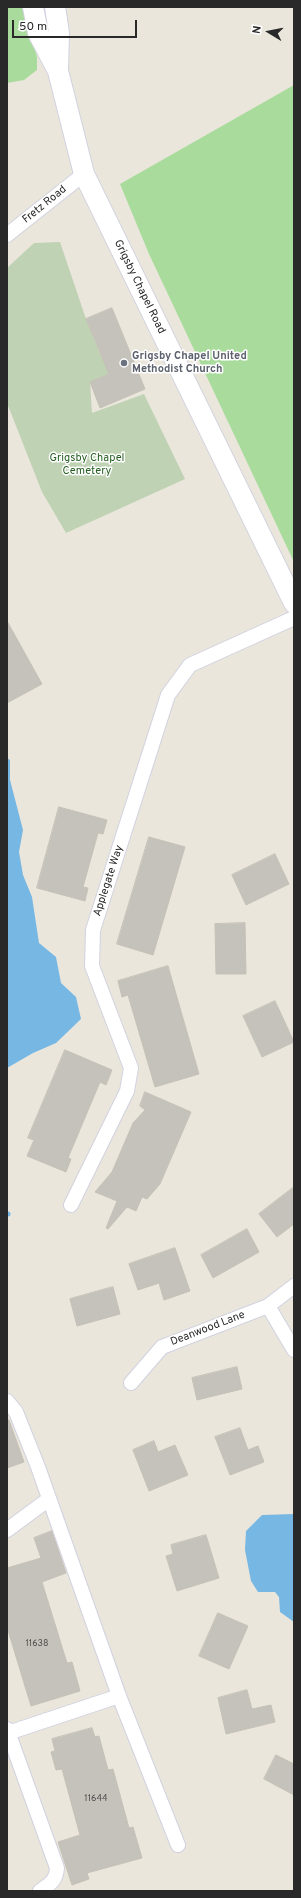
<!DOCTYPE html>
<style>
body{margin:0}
#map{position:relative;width:301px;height:1898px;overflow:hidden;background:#eae6dc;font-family:Overpass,sans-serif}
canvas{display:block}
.frame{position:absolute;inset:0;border:8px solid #292929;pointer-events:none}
.north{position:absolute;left:249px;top:12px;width:40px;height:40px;-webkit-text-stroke:3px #fff;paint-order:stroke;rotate:280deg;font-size:11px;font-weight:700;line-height:16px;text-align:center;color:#292929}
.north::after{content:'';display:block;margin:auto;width:14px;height:18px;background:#292929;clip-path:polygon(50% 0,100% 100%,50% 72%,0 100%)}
.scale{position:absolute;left:12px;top:20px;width:125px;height:18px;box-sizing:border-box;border:2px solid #292929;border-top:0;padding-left:5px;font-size:12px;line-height:14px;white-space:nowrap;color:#292929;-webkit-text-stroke:3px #fff;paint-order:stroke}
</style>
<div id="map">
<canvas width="301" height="1898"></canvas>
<div class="frame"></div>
<div class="north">N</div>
<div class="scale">50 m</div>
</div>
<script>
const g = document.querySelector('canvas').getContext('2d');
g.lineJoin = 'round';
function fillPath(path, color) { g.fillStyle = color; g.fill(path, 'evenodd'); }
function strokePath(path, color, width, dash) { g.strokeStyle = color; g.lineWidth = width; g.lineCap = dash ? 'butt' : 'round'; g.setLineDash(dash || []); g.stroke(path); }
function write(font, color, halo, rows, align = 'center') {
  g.font = font + ' Overpass,sans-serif'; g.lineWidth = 3; g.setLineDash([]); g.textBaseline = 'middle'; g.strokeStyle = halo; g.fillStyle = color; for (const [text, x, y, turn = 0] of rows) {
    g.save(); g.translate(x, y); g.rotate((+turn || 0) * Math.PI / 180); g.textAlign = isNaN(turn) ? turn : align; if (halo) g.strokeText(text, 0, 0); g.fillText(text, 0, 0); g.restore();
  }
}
fillPath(new Path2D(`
 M7,7H25L37,57V70L24,80L7,83Z
 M294,85V562L149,254L120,184Z`), '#a9dc9c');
fillPath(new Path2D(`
 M60,242L86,319L101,356L118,370L90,382L92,413L144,394L185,479L66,533L42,492L7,403V268L34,243Z`), '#bfd2b4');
fillPath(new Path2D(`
 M7,758L10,760V780L23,830L19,852L23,875L32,897L39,943L56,957L61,983L76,997L81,1019L56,1043L33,1053L7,1068Z
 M294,1514V1622L280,1612L279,1597L275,1592H258L251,1581L245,1550L246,1531L262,1515Z`), '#77b7e3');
strokePath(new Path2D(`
 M7,1214H8`), '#77b7e3', 5);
const building = new Path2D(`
 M112,308L145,389L100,408L90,382L109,374L86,319Z
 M7,621L42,684L7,703Z
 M59,807L107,820L103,834L98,833L83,887L88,888L85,901L37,888Z
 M149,837L185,847L153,955L117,944Z
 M275,854L289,884L246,905L232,875Z
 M245,923L246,974H216L215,924Z
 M168,966L199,1074L155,1087L128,995L122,997L118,981Z
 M275,1001L294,1042L262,1057L243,1016Z
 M65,1050L112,1070L106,1085L100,1082L68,1158L71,1159L66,1172L27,1156L34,1140L28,1138Z
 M145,1092L191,1112L160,1184L147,1199L142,1197L136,1211L127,1207L108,1229L106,1228L117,1201L95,1192L112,1172L133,1123L145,1110L140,1106Z
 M294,1187V1224L277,1237L259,1214Z
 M247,1229L259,1252L213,1278L201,1255Z
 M175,1248L190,1291L164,1300L159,1283L138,1290L129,1264Z
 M113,1287L120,1314L77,1326L70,1299Z
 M237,1367L242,1389L197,1400L192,1378Z
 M7,1420H9L24,1462L7,1468Z
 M240,1428L248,1450L258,1446L264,1462L230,1475L215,1437Z
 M154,1441L158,1452L175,1445L188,1475L149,1491L133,1450Z
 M52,1531L66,1573L42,1582L67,1663L72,1662L80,1691L31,1706L7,1627V1568L41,1558L34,1538Z
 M206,1535L219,1578L177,1591L166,1556L173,1554L171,1545Z
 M218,1613L248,1626L229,1669L199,1656Z
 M247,1690L252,1709L271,1705L275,1722L226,1734L218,1698Z
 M92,1728L95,1737L99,1736L108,1770L113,1769L129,1828L133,1827L142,1858L87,1873L89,1879L72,1885L58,1842L80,1835L62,1769L56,1770L51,1752L55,1751L52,1739Z
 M276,1755L294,1764V1795L264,1779Z`);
fillPath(building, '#c5c2bb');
strokePath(building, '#c5c1b6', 1);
const street = new Path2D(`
 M7,235L84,174
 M71,1205L127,1091L131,1068L92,966L93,930L168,695L190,665L294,618
 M268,1306L294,1350
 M131,1383L162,1347L268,1306L294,1286
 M7,1401L16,1412L38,1467L119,1696L178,1845
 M7,1530L49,1499
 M7,1729L57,1868C56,1881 50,1884 40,1891
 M8,1733L119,1696`);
const secondary = new Path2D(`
 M33,7L38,33L58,71L84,174L294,603
 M55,7L59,33L58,69`);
strokePath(street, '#d1d2e0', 16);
strokePath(secondary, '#d1d2e0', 22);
strokePath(street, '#fff', 14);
strokePath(secondary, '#fff', 20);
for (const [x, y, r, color] of [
 [124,363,4,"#6b7280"]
]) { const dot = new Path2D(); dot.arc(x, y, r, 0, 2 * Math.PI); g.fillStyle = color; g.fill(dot); strokePath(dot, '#fff', 1.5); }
write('9px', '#504f4e', null, [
 ["11638",37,1644],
 ["11644",96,1799]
]);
write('11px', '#292929', '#fff', [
 ["Fretz Road",45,205,-39],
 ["Grigsby Chapel Road",139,287,64],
 ["Applegate Way",109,881,-72],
 ["Deanwood Lane",208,1329,-21]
]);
write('bold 11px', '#5b616d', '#fff', [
 ["Grigsby Chapel United",132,357],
 ["Methodist Church",132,370]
], 'left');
write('11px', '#245f20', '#fff', [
 ["Grigsby Chapel",87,459],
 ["Cemetery",87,472]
]);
</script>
